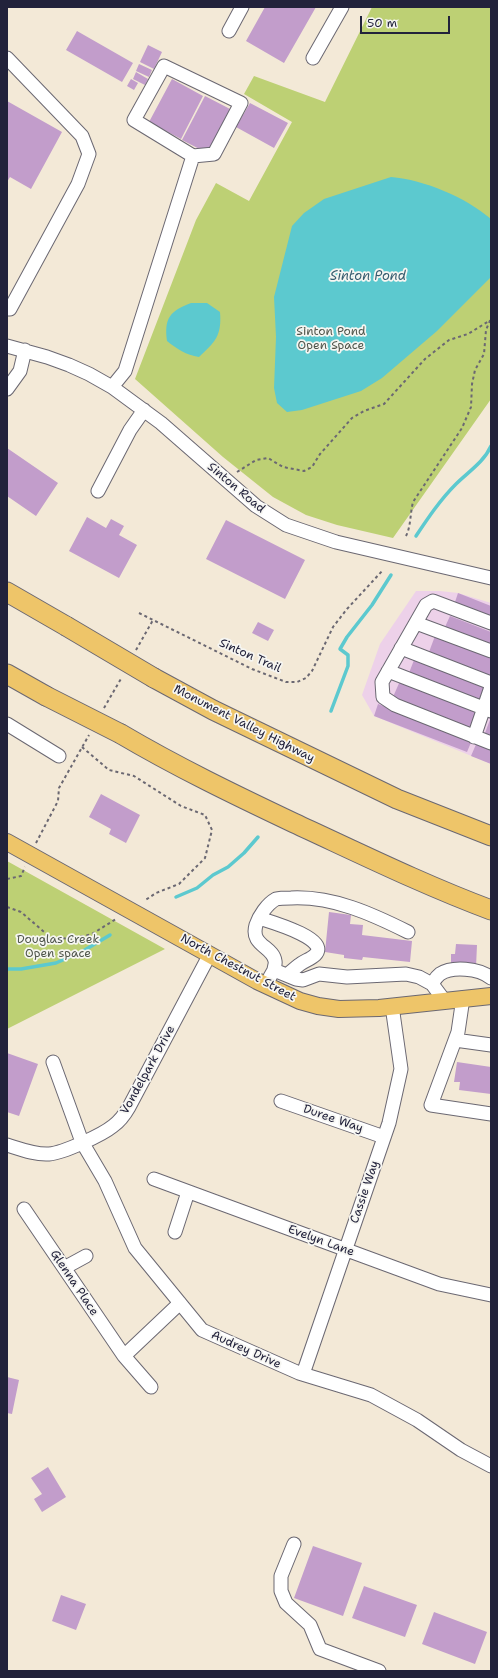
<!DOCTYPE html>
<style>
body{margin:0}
#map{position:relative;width:498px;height:1678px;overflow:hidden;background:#f3e9d7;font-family:"Shantell Sans",sans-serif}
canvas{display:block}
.frame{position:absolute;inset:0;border:8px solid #22223b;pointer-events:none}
.scale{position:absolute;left:360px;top:16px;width:90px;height:18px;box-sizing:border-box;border:2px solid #22223b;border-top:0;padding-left:5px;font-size:12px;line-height:14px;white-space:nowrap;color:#22223b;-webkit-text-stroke:3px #f6f6f2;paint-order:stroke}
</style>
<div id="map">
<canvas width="498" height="1678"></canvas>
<div class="frame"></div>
<div class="scale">50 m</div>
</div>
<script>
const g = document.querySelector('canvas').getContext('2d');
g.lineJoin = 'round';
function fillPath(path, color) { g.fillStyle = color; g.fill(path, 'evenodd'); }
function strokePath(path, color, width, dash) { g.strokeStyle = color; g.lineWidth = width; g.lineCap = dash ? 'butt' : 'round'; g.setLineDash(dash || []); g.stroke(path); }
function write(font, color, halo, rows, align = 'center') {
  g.font = font + ' "Shantell Sans",sans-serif'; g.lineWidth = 3.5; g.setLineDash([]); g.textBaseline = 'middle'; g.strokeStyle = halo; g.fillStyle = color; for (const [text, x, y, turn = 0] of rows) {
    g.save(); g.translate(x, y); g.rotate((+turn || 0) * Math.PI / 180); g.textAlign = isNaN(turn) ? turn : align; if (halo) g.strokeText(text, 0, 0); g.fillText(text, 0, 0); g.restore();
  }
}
fillPath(new Path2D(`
 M416,591H440L458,593L491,603V764L374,716L362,695L380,644Z`), '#edd1e9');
fillPath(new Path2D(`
 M372,7H491V399L393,538L337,525L306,515L273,497L223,457L135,379L196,220L216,183L249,201L292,122L244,94L254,76L325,102Z
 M7,861L165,949L7,1029Z`), '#bdd074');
fillPath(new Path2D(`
 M391,177C425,180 465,197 491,219V277L437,331L382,378L361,391L302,410L287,412L277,403L274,388L276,337L274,297L292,226L304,213L324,199Z
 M191,303H207L220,312C222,336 215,342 199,357C186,355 177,349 167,341C164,318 170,311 191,303Z`), '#5cc9cf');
strokePath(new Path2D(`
 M416,536C428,518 440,500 456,484C468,472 484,462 491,446
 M331,711L348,666V655L340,649L347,637L372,605L391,575
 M176,897L197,888L213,875L228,867L244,853L258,837
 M7,969H21L56,963L83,951L110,935`), '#5cc9cf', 3.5);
fillPath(new Path2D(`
 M265,7H316L284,63L246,41Z
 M77,31L133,63L122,82L66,50Z
 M148,45L162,52L154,69L140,62Z
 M139,64L152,70L149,77L136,71Z
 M136,72L148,79L145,85L133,79Z
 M131,79L138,83L134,90L127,86Z
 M172,79L203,96L181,139L149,122Z
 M205,96L232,110L209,154L182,140Z
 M7,101L62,132L31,189L10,177L7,182Z
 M250,103L288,123L274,148L236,127Z
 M7,448L58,483L36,516L7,496Z
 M87,517L106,528L111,519L124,526L119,535L137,545L119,578L69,551Z
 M226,520L305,560L285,599L206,559Z
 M458,593L491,606V620L454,605Z
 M450,616L491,632V645L445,627Z
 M258,622L274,630L268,641L252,633Z
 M435,636L491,657V676L429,652Z
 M414,660L487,688L482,701L409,673Z
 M400,681L478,712L472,728L393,697Z
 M378,704L472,740L467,752L374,716Z
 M491,717V736L485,733Z
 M477,742L491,747V764L471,756Z
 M101,794L140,815L126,843L109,834L111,829L89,817Z
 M329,912L351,915L350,924L363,925L362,935L412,941L410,962L363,957L362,960L344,958V955L325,952Z
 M456,944L477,945L476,967L451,965V954H455Z
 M7,1053L38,1064L19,1116L7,1112Z
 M457,1062L491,1067V1094L459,1090L460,1082H454Z
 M7,1377L19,1380L12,1414L7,1413Z
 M48,1467L66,1497L42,1512L34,1499L42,1494L31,1478Z
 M313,1546L362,1563L343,1616L294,1598Z
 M364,1586L417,1605L405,1637L352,1618Z
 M61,1595L86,1604L76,1630L52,1621Z
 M434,1612L487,1632L475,1664L422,1644Z`), '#c29dcb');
const minor = new Path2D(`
 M229,31L242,7
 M7,58L82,136L89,154L78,184L10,309H7
 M313,58L342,7
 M7,346L47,357L69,365L89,374L112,387L161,423L256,506L286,525L336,542L491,578
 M112,387L125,371L193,156L134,120L164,66L241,103L214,154L193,156
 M7,389L20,371L25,350
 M98,491L130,430L144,410
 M416,623L491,651
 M491,623L433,601L426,605L382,682L383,697L395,705L491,743
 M401,648L491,683
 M388,671L491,711
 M7,724L59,756
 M474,737L491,687
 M259,918C268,921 332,939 315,955C311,959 304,961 299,965C295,968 291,972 287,975
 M274,970C274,967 276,963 275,961C273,946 250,946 256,925C259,916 267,904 276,899C280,898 287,898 291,898C333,896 372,914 408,932
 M270,977L274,970L296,979L303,980L319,974L347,977L406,974L419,977L432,984L444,1000
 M432,984C434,981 436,977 440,974C452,966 479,968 491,978
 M463,998L458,1032L431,1105L491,1114
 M455,1040L491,1045
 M53,1062L82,1142L105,1181L135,1248L202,1330L299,1373L371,1395L417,1420L461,1450L491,1466
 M281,1101L384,1137
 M7,1145C20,1149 35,1155 49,1154C63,1153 102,1135 113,1126C120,1121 125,1114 129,1107L210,954
 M154,1179L439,1284L491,1295
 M24,1209L124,1356L151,1387
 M175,1232L188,1192
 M64,1268L86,1256
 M124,1356L180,1303
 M303,1374L389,1123L401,1069L392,1006
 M294,1544L281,1576V1591L286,1603L310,1625L320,1649L379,1671`);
const major = new Path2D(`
 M7,842L257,981L300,1001L318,1006L339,1009L379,1008L491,996`);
const highway = new Path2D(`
 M7,592L66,626
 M7,674L46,696
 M154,678L213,710L397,799L491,836
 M121,734C177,767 235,795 294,823C359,853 424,885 491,910`);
strokePath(minor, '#6b6872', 15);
strokePath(major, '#6b6872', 18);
strokePath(highway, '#6b6872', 21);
strokePath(new Path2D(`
 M237,472L256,460L268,458L283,467L304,471L312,467L320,454L352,418L364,411L384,404L425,359L449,340L468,334L489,321
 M406,536C411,526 410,514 413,502L462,428L471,407L472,384L475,370L484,354L486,330L491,318
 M139,613L252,669L286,682H297L306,678L312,671L333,627L347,609L383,570
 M136,650L153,620
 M104,708L122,677
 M82,747L109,770L134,776L181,806L205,815L212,830L205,858L179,884L156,893L144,901
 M36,843L58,801L59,788L89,735
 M7,879L21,876L25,867
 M7,907L21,912L50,937L71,939L92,934L116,919`), '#6b6872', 2, [3, 3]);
strokePath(minor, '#fff', 13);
strokePath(major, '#eec569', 16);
strokePath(highway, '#eec569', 19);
const highwayBridge = new Path2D(`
 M66,626L154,678
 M46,696L121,734`);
strokePath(highwayBridge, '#6b6872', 21, []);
strokePath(highwayBridge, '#eec569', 19);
write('12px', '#50564c', '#f6f6f2', [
 ["Sinton Pond",331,332],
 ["Open Space",331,346],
 ["Douglas Creek",58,940],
 ["Open space",58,954]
]);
write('12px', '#22223b', '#f6f6f2', [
 ["Sinton Road",236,488,40],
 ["Sinton Trail",250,656,24],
 ["Monument Valley Highway",244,724,27],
 ["North Chestnut Street",238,968,28],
 ["Vondelpark Drive",148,1070,-61],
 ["Duree Way",333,1119,19],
 ["Cassie Way",365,1192,-71],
 ["Evelyn Lane",321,1241,20],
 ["Glenna Place",74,1283,56],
 ["Audrey Drive",246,1350,24]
]);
write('italic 13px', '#365c6f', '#f6f6f2', [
 ["Sinton Pond",368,277]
]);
</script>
